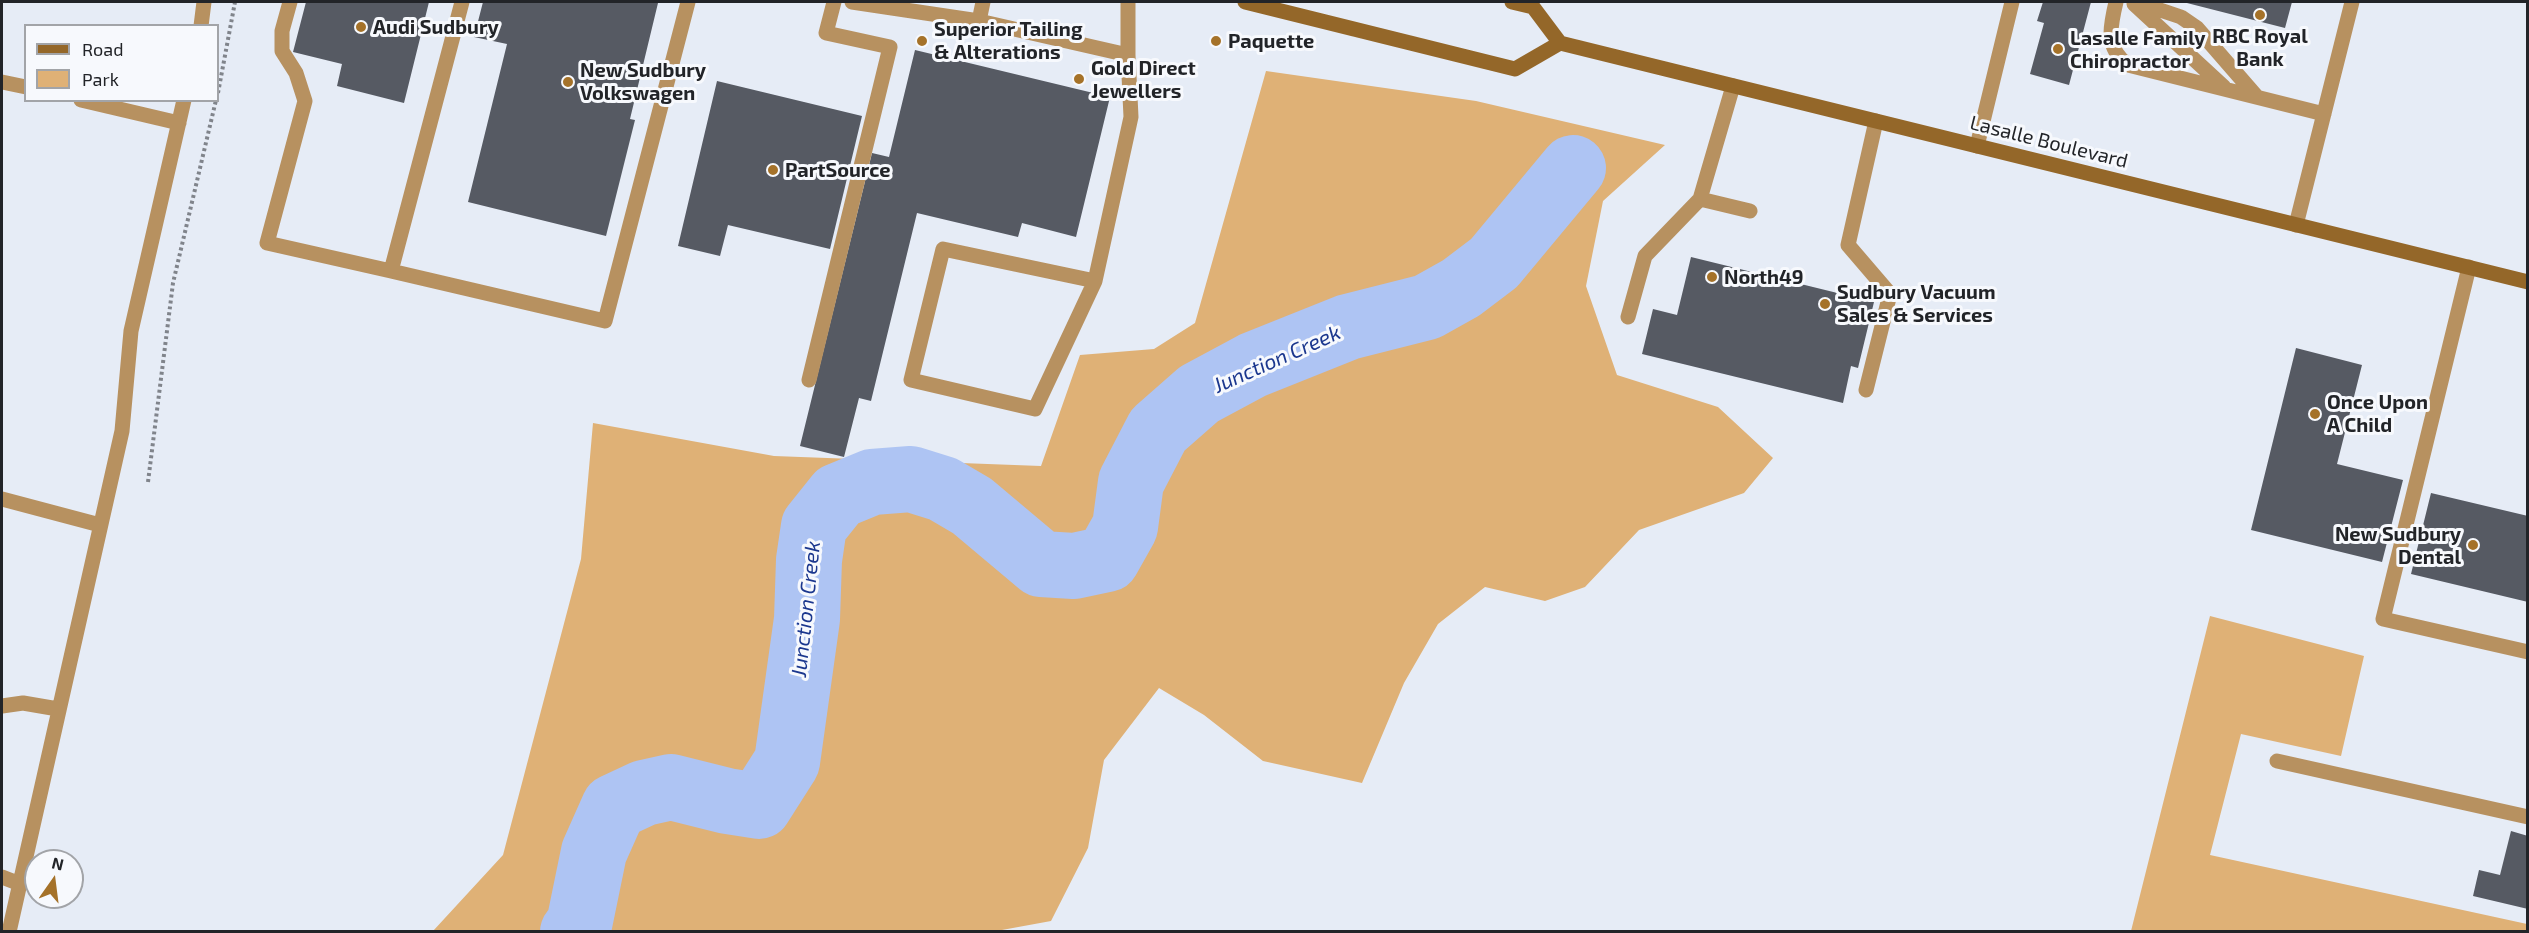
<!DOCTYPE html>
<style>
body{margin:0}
#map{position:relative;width:2529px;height:933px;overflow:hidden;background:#e6ecf6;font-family:"Exo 2",sans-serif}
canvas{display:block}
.frame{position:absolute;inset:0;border:3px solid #222428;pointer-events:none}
.legend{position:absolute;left:24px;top:24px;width:195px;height:78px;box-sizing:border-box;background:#f7f9fd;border:2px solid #a2a4a8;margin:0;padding:8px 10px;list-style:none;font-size:18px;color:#222428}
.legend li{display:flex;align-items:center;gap:12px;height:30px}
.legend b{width:30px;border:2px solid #a2a4a8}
.north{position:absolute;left:24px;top:849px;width:60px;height:60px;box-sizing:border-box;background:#f7f9fd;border:2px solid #a2a4a8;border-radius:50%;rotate:14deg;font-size:16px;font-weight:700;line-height:24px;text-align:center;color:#222428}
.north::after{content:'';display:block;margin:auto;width:21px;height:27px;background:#a57229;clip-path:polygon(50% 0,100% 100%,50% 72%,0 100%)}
</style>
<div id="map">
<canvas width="2529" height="933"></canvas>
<div class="frame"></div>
<ul class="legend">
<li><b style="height:8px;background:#946729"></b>Road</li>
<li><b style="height:16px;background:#dfb176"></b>Park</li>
</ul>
<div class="north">N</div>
</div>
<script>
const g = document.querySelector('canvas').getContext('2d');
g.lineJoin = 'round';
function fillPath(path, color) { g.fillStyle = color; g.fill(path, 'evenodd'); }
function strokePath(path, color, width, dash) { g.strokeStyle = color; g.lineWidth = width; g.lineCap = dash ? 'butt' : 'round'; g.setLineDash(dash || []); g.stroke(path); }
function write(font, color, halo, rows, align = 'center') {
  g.font = font + ' "Exo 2",sans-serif'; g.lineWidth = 6; g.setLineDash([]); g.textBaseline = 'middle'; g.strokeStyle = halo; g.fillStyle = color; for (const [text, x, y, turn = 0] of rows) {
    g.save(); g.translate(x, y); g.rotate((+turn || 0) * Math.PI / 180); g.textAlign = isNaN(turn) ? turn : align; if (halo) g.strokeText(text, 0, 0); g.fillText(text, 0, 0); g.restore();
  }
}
fillPath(new Path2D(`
 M1266,71L1476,101L1665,145L1603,201L1586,286L1617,375L1718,407L1773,458L1744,493L1639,530L1585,587L1545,601L1485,587L1438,624L1404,683L1362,783L1263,761L1204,715L1159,688L1104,760L1088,848L1051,921L991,932L433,931L503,855L581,559L593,423L774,456L1041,466L1080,355L1154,349L1195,323Z
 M2210,616L2364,656L2341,756L2241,734L2210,855L2527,924V931H2131Z`), '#dfb176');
strokePath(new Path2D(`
 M573,932L579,925L594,852L614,807L644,793L671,787L727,801L759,806L787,762L807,619L809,560L814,526L838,496L872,482L911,479L943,489L972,506L1041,564L1074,566L1107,559L1125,527L1131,482L1158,430L1199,394L1253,365L1348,327L1427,307L1461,288L1494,263L1573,168`), '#aec4f3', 66);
fillPath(new Path2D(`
 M306,2H429L404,103L337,86L342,64L293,52Z
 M483,2L658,3L630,119L635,120L606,236L468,202L507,44L474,37Z
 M2043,2H2091L2069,85L2030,74L2044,23L2037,21Z
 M2183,2H2292L2285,28Z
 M915,50L1110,97L1076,237L1022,223L1018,237L917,213L871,401L859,398L844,457L800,446L872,153L889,157Z
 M717,81L862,116L830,249L728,225L720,256L678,246Z
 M1691,257L1874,302L1858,368L1851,366L1843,403L1642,354L1653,309L1677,315Z
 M2296,348L2362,365L2337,464L2403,480L2382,562L2251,530Z
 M2431,493L2528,516V602L2411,574Z
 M2511,831L2528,836V909L2473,896L2479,870L2500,875Z`), '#565a63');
strokePath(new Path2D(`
 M218,93L235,2
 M148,482L173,283L216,100`), '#80848b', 4, [3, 3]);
strokePath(new Path2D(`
 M290,2L282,31V51L296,73L305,101L267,243L391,271
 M462,2L391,271L605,321L688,2
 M852,2L979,21
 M983,2L979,21L1128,55V2
 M2116,2C2110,27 2105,48 2128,65L2324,114
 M2136,2L2181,17L2197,28L2257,97
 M2134,4L2224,87
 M201,26L204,2
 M2,82L26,87
 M81,100L179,123
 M1977,146L2012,2
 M1700,199L1750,211
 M2296,225L2352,2
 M2469,267L2383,619L2528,652
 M1095,281L1035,409L911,380L943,249L1095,281L1131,117L1128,55
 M1628,317L1645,256L1700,199L1733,86
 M809,380L890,47L826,33L834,2
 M1866,390L1890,294L1848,245L1876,121
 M2,499L100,525
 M2,706L23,703L58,709
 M2277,761L2528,817
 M2,877L20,884
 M9,932L122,431L131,331L184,100`), '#b79160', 15);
strokePath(new Path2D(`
 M1245,2L1515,69L1560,43
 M1512,2L1533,7L1560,43L2528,282`), '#946729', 15);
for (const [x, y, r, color] of [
 [2260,15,6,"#a57229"],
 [361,27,6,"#a57229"],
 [922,41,6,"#a57229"],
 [1216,41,6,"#a57229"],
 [2058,49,6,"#a57229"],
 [1079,79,6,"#a57229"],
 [568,82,6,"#a57229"],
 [773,170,6,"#a57229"],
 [1712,277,6,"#a57229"],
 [1825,304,6,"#a57229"],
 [2315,414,6,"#a57229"],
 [2473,545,6,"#a57229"]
]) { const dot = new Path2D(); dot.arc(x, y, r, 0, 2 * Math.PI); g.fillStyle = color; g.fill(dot); strokePath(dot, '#f7f9fd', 2); }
write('bold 20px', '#222428', '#f7f9fd', [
 ["Audi Sudbury",373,27],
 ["Superior Tailing",934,29],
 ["& Alterations",934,52],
 ["RBC Royal",2260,36,"center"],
 ["Bank",2260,59,"center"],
 ["Lasalle Family",2070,38],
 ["Chiropractor",2070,61],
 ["Paquette",1228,41],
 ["Gold Direct",1091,68],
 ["Jewellers",1091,91],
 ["New Sudbury",580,70],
 ["Volkswagen",580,93],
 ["PartSource",785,170],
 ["North49",1724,277],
 ["Sudbury Vacuum",1837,292],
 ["Sales & Services",1837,315],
 ["Once Upon",2327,402],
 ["A Child",2327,425],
 ["New Sudbury",2461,534,"right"],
 ["Dental",2461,557,"right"]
], 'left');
write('20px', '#222428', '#f7f9fd', [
 ["Lasalle Boulevard",2049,142,14]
]);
write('italic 21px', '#1b378e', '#f7f9fd', [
 ["Junction Creek",1277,359,-24],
 ["Junction Creek",806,609,-84]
]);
</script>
